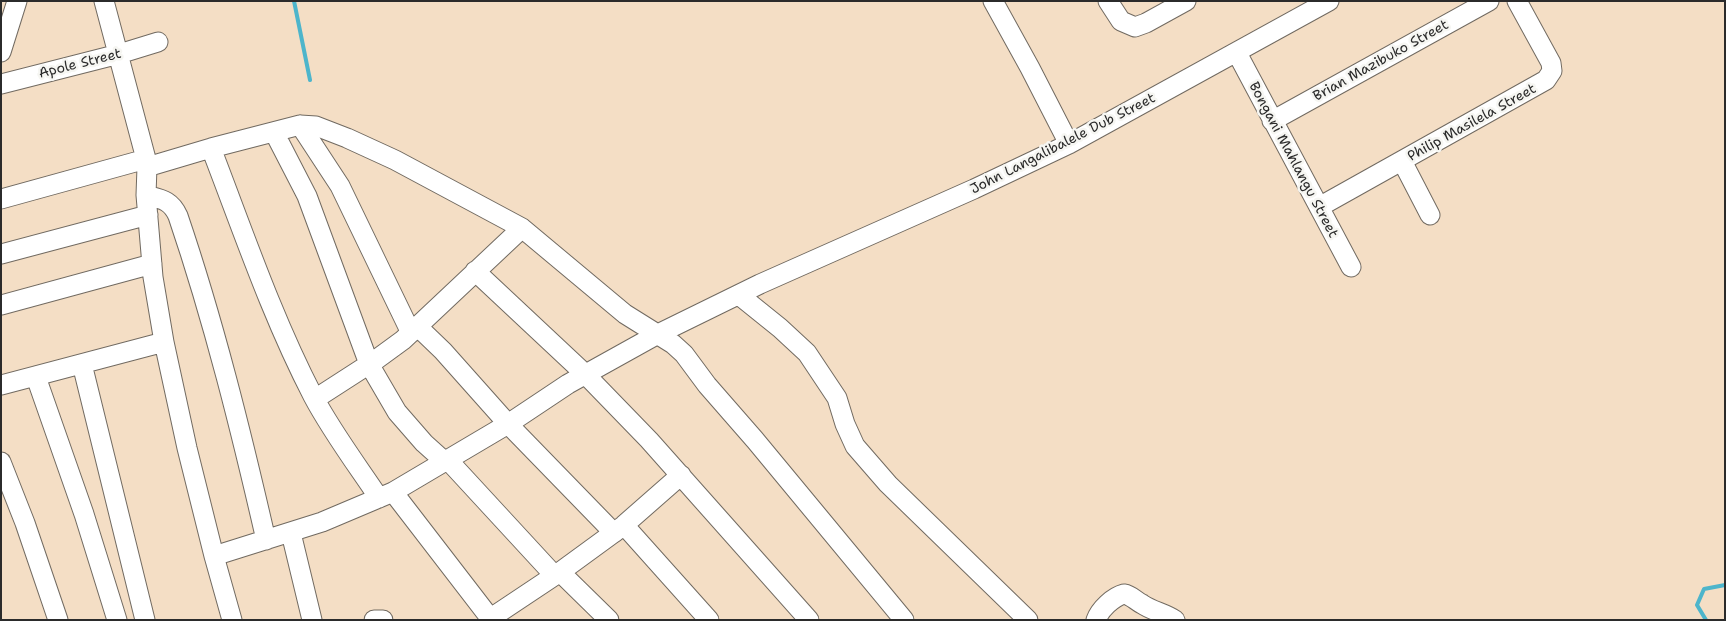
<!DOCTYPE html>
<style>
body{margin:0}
#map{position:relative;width:1726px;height:621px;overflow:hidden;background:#f4dec5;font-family:"Shantell Sans",sans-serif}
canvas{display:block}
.frame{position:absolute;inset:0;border:2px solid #2b2b2b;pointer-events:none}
</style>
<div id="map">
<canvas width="1726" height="621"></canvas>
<div class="frame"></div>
</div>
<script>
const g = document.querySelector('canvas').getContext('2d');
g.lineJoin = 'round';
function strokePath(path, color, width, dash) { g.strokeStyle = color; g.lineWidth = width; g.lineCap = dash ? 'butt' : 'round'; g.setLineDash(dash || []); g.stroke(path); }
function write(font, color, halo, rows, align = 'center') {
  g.font = font + ' "Shantell Sans",sans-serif'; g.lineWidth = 5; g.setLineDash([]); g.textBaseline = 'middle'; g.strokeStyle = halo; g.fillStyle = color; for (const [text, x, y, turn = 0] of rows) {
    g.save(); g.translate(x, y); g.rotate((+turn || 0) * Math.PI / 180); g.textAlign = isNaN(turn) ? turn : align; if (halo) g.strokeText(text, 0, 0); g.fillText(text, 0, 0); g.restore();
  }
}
strokePath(new Path2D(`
 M294,1L310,80
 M1706,620L1697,605L1704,589L1725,585`), '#4db5cb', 4);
const minor = new Path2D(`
 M104,1L146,159L147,167L146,195L153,277L164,342L187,448L214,556L232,620
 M993,1L1030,68L1069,144
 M1108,1L1121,21L1135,27L1146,23L1186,1
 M1,52L17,1
 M1237,53L1351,267
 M1,84L119,54L158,42
 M1272,121L1489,1
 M300,125L340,186L411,333
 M274,132L307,196L369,364L397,412L424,443L444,461
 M211,148C243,231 272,317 313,396C332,432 357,465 379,498
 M1402,161L1430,215
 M147,167L211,148L300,125L316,126L347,138L395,160L522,228L625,314L673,344L684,354L707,385L755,440L904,620
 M146,195C161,199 171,200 178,216C214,322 241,431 266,540
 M1,199L146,159
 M1319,207L1546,80L1552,71L1551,63L1517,1
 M1,254L148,215
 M475,271L585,374L649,440L809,620
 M739,295L780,328L807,353L837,398L845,424L855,446L888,484L1028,620
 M1,305L152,264
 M417,326L443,351L508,424L614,533
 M82,364L145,620
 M36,377L84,514L117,620
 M1,385L164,342
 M315,399L377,359L403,340L522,228
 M447,459L554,575
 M1,462L25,523L58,620
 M681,475L624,525L709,620
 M393,492L490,618
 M291,533L312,620
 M214,556L322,522L393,492L508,424L568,384L658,334L760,284L974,189L1069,144L1329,1
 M560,572L609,620
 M374,620H383
 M488,620L560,572L623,526
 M1096,620C1100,609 1113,597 1124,594C1131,595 1136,601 1142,604C1152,611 1165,613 1175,620`);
strokePath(minor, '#716a61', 21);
strokePath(minor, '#fff', 19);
write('14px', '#2b2b2b', '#f6f6f2', [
 ["Brian Mazibuko Street",1381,61,-29],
 ["Apole Street",80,64,-14],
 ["Philip Masilela Street",1472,123,-29],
 ["John Langalibalele Dub Street",1063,144,-27],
 ["Bongani Mahlangu Street",1293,160,62]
]);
</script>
